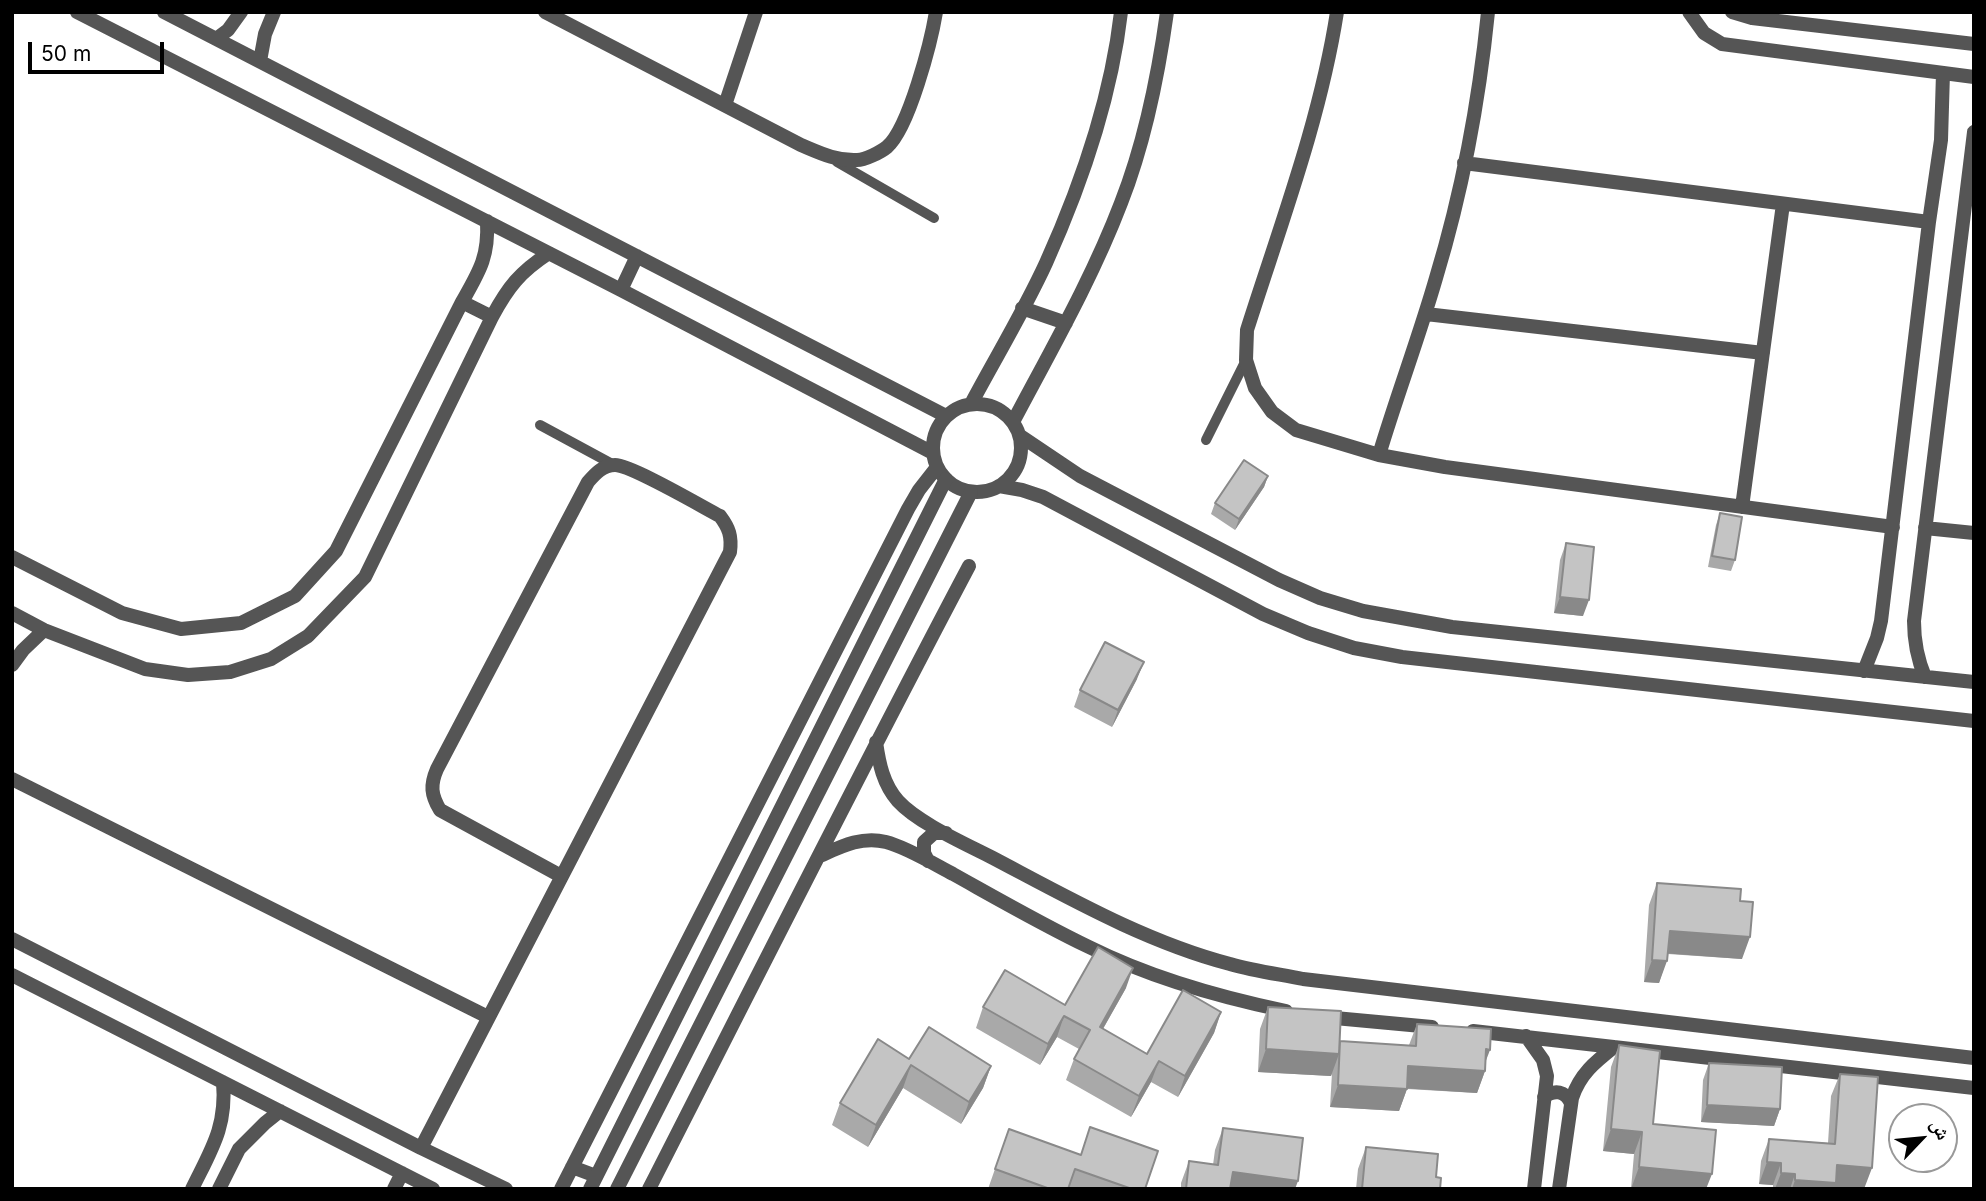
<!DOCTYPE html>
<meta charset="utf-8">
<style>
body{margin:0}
#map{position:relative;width:1986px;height:1201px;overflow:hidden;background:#fff;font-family:Inter,"Noto Naskh Arabic",sans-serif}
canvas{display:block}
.frame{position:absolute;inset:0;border:14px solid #000;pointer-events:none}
.north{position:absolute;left:1888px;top:1103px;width:70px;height:70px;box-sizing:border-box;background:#fff;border:2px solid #999;border-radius:50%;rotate:64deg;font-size:19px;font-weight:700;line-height:28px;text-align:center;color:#000}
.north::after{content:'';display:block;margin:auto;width:24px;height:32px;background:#000;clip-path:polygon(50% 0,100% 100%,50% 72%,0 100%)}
.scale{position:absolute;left:28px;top:42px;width:136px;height:32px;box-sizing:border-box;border:4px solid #000;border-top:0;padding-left:9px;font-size:21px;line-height:24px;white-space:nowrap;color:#000;-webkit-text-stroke:5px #fff;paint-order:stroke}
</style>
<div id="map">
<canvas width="1986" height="1201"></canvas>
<div class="frame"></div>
<div class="north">ش</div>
<div class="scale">50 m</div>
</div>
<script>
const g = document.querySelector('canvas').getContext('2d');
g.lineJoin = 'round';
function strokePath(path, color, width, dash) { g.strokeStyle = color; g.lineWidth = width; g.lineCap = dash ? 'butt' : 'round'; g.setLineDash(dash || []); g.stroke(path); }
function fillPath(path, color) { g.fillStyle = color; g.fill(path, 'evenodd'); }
strokePath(new Path2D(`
 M837,162L934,218
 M540,425L614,465
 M1206,440L1246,360`), '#555', 10);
strokePath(new Path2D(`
 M77,12L621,290L933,453
 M164,12L946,416
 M545,12L801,145C820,153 836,161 857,160C865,160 881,152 887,147C909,128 931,42 936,12
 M1337,12C1320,121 1280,226 1247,330L1246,360L1255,388L1272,412L1296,430L1379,455L1445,467L1893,527
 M1689,12L1704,33L1722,44L1974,77
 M1732,12L1752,18L1974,44
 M216,39L228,30L241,12
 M260,61L265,34L274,12
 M725,105L756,12
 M1464,163L1929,222
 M621,290L637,256
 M462,302L492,317
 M1022,308L1066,323
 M1426,314L1763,353
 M971,404C996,357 1024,311 1046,263C1082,183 1111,99 1121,12
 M933 448a44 44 0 1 1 88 0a44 44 0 1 1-88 0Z
 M1013,422C1051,350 1092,279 1121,203C1145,142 1158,77 1167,12
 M1019,435L1080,476L1279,580L1320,598L1363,611L1452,627L1974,682
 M1379,455C1397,395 1419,337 1436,278C1462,192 1479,102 1488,12
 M999,486L1022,490L1043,497L1263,614L1308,633L1354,648L1402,657L1974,721
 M1742,507L1783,204
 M1925,528L1974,533
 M12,557L122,613L181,629L241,623L295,596L336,551L462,302C479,272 489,257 487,221
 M12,613L44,630L145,669L188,675L230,672L271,659L308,636L365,577L492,317C508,287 520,272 549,253
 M12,665L23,650L44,630
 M1864,671L1877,638L1881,621L1929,222L1941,140L1943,73
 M1925,677C1917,658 1914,642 1914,621L1974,132
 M876,742C879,763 883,784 898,801C918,823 966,844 993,858C1069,898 1146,942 1230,964C1254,971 1278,974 1303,979L1974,1058
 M12,779L488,1017
 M820,856C842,846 862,836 886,842C906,847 934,864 953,874C998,899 1043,925 1089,947C1151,978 1219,997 1286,1011
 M928,861L924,853V842L934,833H946
 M12,939L421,1148L506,1189
 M12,975L433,1189
 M1324,1017L1432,1027
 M1473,1031L1974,1088
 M1526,1036L1543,1060L1547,1076L1534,1189
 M1544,1097C1555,1089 1565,1091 1571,1103
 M421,1148L730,552C732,536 729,528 720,516C701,506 631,465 615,465C603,465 595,474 588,482L437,769C430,785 431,795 440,810L561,876
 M572,1167L596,1176
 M192,1189C211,1150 227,1127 223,1082
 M219,1189L239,1149L265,1123L280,1111
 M394,1189L402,1173
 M561,1189L908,509L919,490L937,467
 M649,1189C755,981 860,772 969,566
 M1559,1189L1572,1098C1580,1074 1595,1062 1614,1047`), '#555', 14);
strokePath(new Path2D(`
 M590,1189L946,479
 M617,1189L971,492`), '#555', 14);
fillPath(new Path2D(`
 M1268,476L1264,487L1235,530L1211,514L1215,503Z
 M1720,513L1735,560L1731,571L1708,567L1716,525Z
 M1566,543L1583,616L1554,613L1560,560Z
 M1137,679L1112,727L1074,707L1080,690Z
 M1657,883L1740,901L1742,959L1668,954L1659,983L1644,982L1649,905Z
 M1126,988L1103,1029L1147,1054L1221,1012L1214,1033L1178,1097L1151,1082L1131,1117L1066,1080L1074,1059L1079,1049L1057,1037L1040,1065L976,1028L983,1007L1065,1005Z
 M1268,1007L1339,1044L1409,1045L1417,1024L1485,1061V1071L1477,1093L1407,1089L1399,1111L1330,1107L1332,1073L1331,1076L1258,1072L1260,1029Z
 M1619,1045L1653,1124L1716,1130L1631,1189L1634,1154L1603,1151L1611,1067Z
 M909,1059L991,1066L983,1088L961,1124L903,1088L868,1147L832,1125L840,1103Z
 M1709,1063L1780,1109L1774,1126L1701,1122L1703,1080Z
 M1840,1074L1864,1189L1834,1188V1189H1773V1185L1759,1184L1761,1161L1769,1139L1828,1143L1831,1096Z
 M1223,1128L1295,1189H1181V1183L1189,1161L1213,1165L1215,1150Z
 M1009,1129L1145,1189H988Z
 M1366,1147L1436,1177L1440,1189H1356L1358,1169Z`), '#a9a9a9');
fillPath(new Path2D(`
 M1268,476L1264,487L1235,530L1239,519Z
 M1560,597L1589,600L1583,616L1554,613Z
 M1144,662L1137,679L1112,727L1118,710Z
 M1670,931L1750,937L1742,959L1661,953Z
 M1652,960L1667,961L1659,983L1644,982Z
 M1133,968L1126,988L1092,1048L1100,1027Z
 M1221,1012L1214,1033L1178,1097L1185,1076Z
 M1064,1016L1057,1037L1040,1065L1048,1044Z
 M1266,1049L1339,1054L1331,1076L1258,1072Z
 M1486,1049L1490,1050L1482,1071H1485L1477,1093L1400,1088L1408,1066Z
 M1159,1061L1151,1082L1131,1117L1139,1096Z
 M911,1065L903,1088L868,1147L876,1125Z
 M991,1066L983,1088L961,1124L969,1102Z
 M1338,1085L1407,1089L1399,1111L1330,1107Z
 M1707,1105L1780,1109L1774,1126L1701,1122Z
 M1611,1129L1642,1132L1634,1154L1603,1151Z
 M1767,1162L1781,1163L1773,1185L1759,1184Z
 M1837,1165L1872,1168L1864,1189L1834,1188V1189H1792L1795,1180Z
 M1639,1167L1712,1174L1706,1189H1631Z
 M1233,1172L1298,1181L1295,1189H1227Z
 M1781,1173L1795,1174L1790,1189H1775Z`), '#898989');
const building = new Path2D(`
 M1244,460L1268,476L1239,519L1215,503Z
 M1720,513L1742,517L1735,560L1712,556Z
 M1566,543L1594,547L1589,600L1560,597Z
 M1105,642L1144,662L1118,710L1080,690Z
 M1657,883L1741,889L1740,901L1753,902L1750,937L1670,931L1667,961L1652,960Z
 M1098,947L1133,968L1100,1027L1147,1054L1183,990L1221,1012L1185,1076L1159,1061L1139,1096L1074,1059L1090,1030L1064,1016L1048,1044L983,1007L1005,970L1065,1005Z
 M1268,1007L1341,1011L1339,1054L1266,1049Z
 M1417,1024L1491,1029L1490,1050L1486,1049L1485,1071L1408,1066L1407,1089L1338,1085L1340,1041L1416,1046Z
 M929,1027L991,1066L969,1102L911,1065L876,1125L840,1103L878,1039L909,1059Z
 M1619,1045L1660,1051L1653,1124L1716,1130L1712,1174L1639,1167L1642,1132L1611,1129Z
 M1709,1063L1782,1067L1780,1109L1707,1105Z
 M1840,1074L1878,1077L1872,1168L1837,1165L1836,1183L1795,1180V1174L1781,1173V1163L1767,1162L1769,1139L1835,1144Z
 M1090,1127L1158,1151L1145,1189H1132L1075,1169L1068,1189H1050L995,1169L1009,1129L1081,1155Z
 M1223,1128L1303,1138L1298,1181L1233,1172L1230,1189H1186L1189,1161L1218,1165Z
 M1366,1147L1438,1154L1436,1177L1441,1178L1440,1189H1362Z`);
fillPath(building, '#c4c4c4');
strokePath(building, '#898989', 2);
</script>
